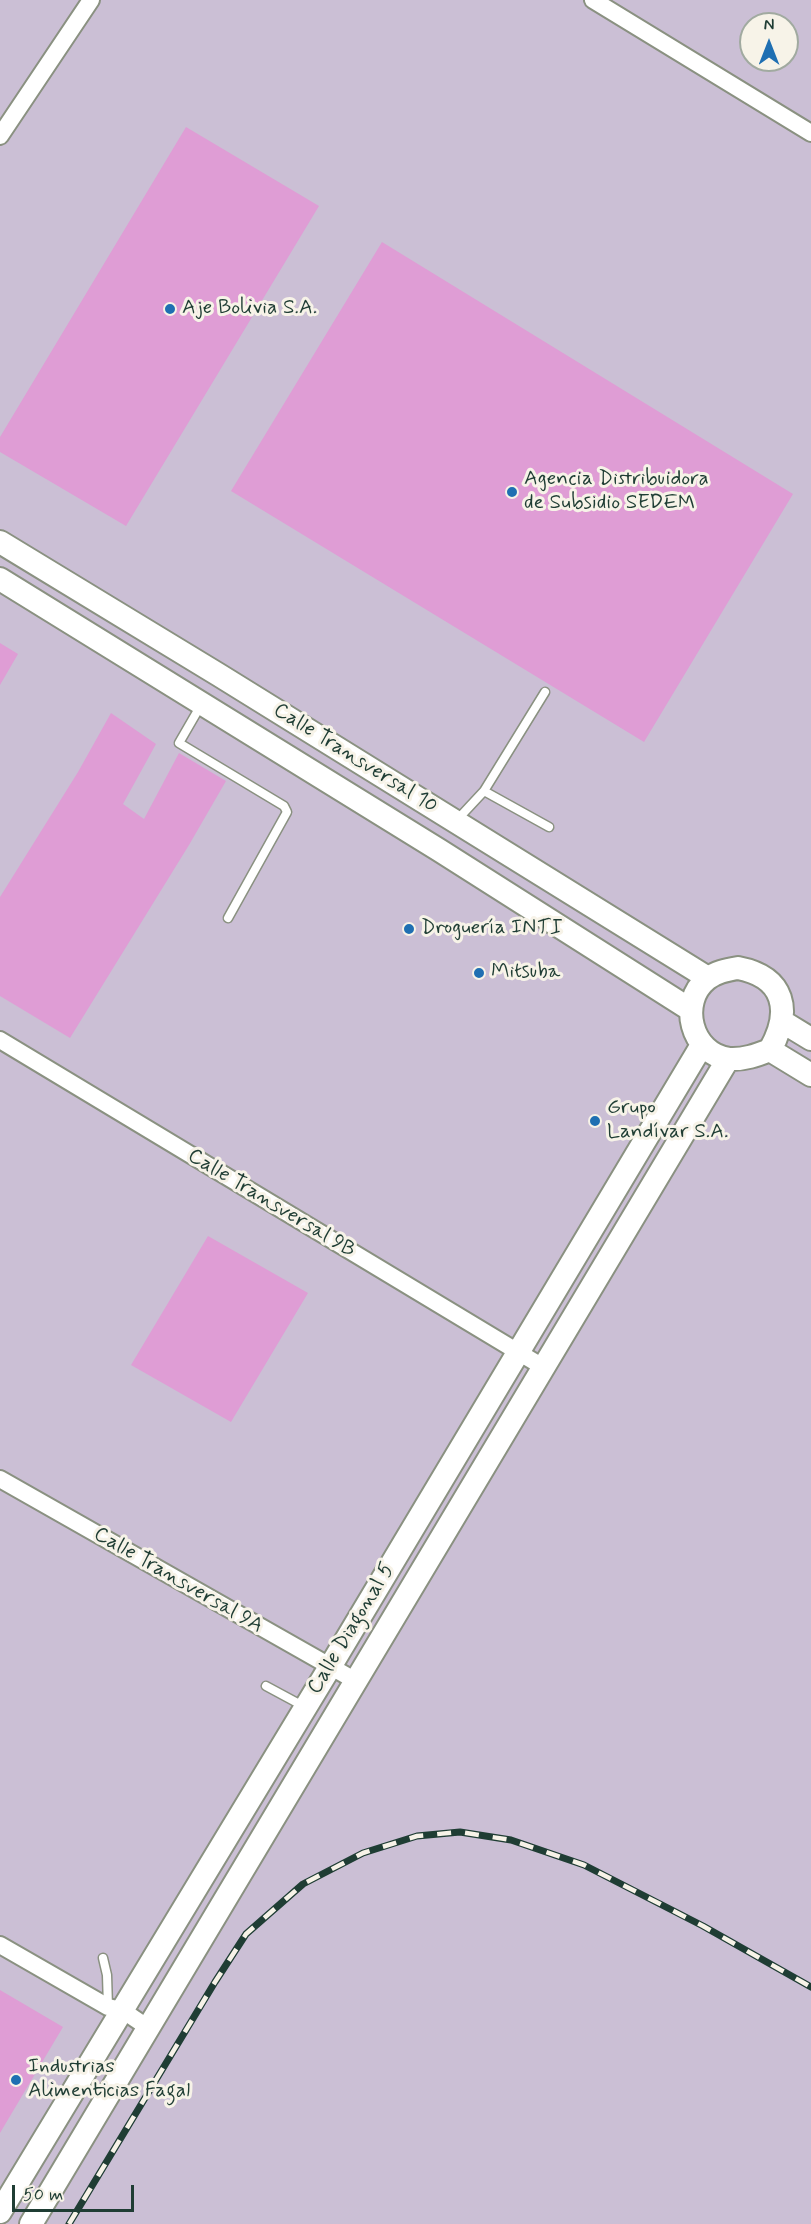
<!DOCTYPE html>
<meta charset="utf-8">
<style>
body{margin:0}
#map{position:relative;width:811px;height:2224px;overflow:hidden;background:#f4e5ce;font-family:Mynerve,sans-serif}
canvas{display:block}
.north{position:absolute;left:739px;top:12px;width:60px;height:60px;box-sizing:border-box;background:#f7f3e8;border:2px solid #a1aaa0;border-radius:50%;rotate:0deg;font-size:16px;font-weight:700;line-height:24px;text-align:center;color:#1f3d34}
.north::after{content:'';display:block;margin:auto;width:21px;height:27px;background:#1f6fb2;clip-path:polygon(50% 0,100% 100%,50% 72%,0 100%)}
.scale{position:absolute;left:12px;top:2185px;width:122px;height:27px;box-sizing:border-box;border:3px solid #1f3d34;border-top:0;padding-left:8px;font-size:18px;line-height:21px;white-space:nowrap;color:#1f3d34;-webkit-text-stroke:4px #f7f3e8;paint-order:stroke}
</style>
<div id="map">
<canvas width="811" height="2224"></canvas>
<div class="north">N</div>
<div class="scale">50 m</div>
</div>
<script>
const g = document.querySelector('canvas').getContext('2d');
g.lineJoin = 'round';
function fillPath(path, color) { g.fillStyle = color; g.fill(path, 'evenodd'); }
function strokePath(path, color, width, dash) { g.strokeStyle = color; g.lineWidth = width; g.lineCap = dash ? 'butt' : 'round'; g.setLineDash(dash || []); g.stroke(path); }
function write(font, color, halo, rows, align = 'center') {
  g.font = font + ' Mynerve,sans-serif'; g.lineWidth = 6; g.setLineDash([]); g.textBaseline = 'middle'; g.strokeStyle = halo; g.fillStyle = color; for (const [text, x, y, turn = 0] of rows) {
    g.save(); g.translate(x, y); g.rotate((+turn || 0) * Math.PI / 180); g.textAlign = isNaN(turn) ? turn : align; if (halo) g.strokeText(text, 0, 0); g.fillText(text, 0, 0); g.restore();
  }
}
fillPath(new Path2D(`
 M0,0H811V2224H0ZM751,24H787V60H751Z`), '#cbbfd5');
fillPath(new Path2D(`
 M186,127L319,206L126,526L0,452V437Z
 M382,242L793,494L644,742L231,491Z
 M0,643L18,654L0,685Z
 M111,713L156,744L123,804L144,819L179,753L226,781L189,845L70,1038L0,996V897L78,772Z
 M208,1236L308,1293L231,1422L131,1365Z
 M0,1990L63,2027L0,2133Z`), '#df9dd5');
const lane = new Path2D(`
 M201,705L179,743L284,806L287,812L228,918
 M484,791L549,827
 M456,821L484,791L545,692
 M266,1686L305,1707
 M103,1958L107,1975L108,2007`);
const street = new Path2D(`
 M593,0L811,133
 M0,136L91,0
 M0,1040L543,1367
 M0,1479L356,1681
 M0,1945L108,2007L122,2010L147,2027`);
const secondary = new Path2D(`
 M0,542L219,675L708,978
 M0,579L439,850L691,1010
 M738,968C785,977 792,1011 770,1050C757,1055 744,1060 729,1059C691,1054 678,1002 707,979C716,972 726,970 738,968Z
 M783,1022L811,1039
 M770,1050L811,1075
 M0,2212L330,1667L702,1045
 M31,2224L728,1059`);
strokePath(lane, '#8a9181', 11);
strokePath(street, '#8a9181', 20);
strokePath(secondary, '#8a9181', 26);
strokePath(lane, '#fff', 8);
strokePath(street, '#fff', 16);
strokePath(secondary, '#fff', 22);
const rail = new Path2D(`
 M69,2224L215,1982L246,1934L303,1884L363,1853L417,1836L460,1832L511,1840L584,1865L703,1926L811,1987`);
strokePath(rail, '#1f3d34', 7);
strokePath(rail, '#f7f3e8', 4.5, [14]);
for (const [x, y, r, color] of [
 [170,309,6,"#1f6fb2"],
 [512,492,6,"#1f6fb2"],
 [409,929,6,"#1f6fb2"],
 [479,973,6,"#1f6fb2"],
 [595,1121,6,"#1f6fb2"],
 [16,2080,6,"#1f6fb2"]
]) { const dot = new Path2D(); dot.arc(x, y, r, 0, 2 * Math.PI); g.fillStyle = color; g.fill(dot); strokePath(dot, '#f7f3e8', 2); }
write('21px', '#1f3d34', '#f7f3e8', [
 ["Aje Bolivia S.A.",182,309],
 ["Agencia Distribuidora",524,480],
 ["de Subsidio SEDEM",524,504],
 ["Droguería INTI",421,929],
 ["Mitsuba",491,973],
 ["Grupo",607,1109],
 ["Landívar S.A.",607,1133],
 ["Industrias",28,2068],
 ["Alimenticias Fagal",28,2092]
], 'left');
write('21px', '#1f3d34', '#f7f3e8', [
 ["Calle Transversal 10",355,759,32],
 ["Calle Transversal 9B",271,1204,31],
 ["Calle Transversal 9A",178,1581,30],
 ["Calle Diagonal 5",352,1629,-59]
]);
</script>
